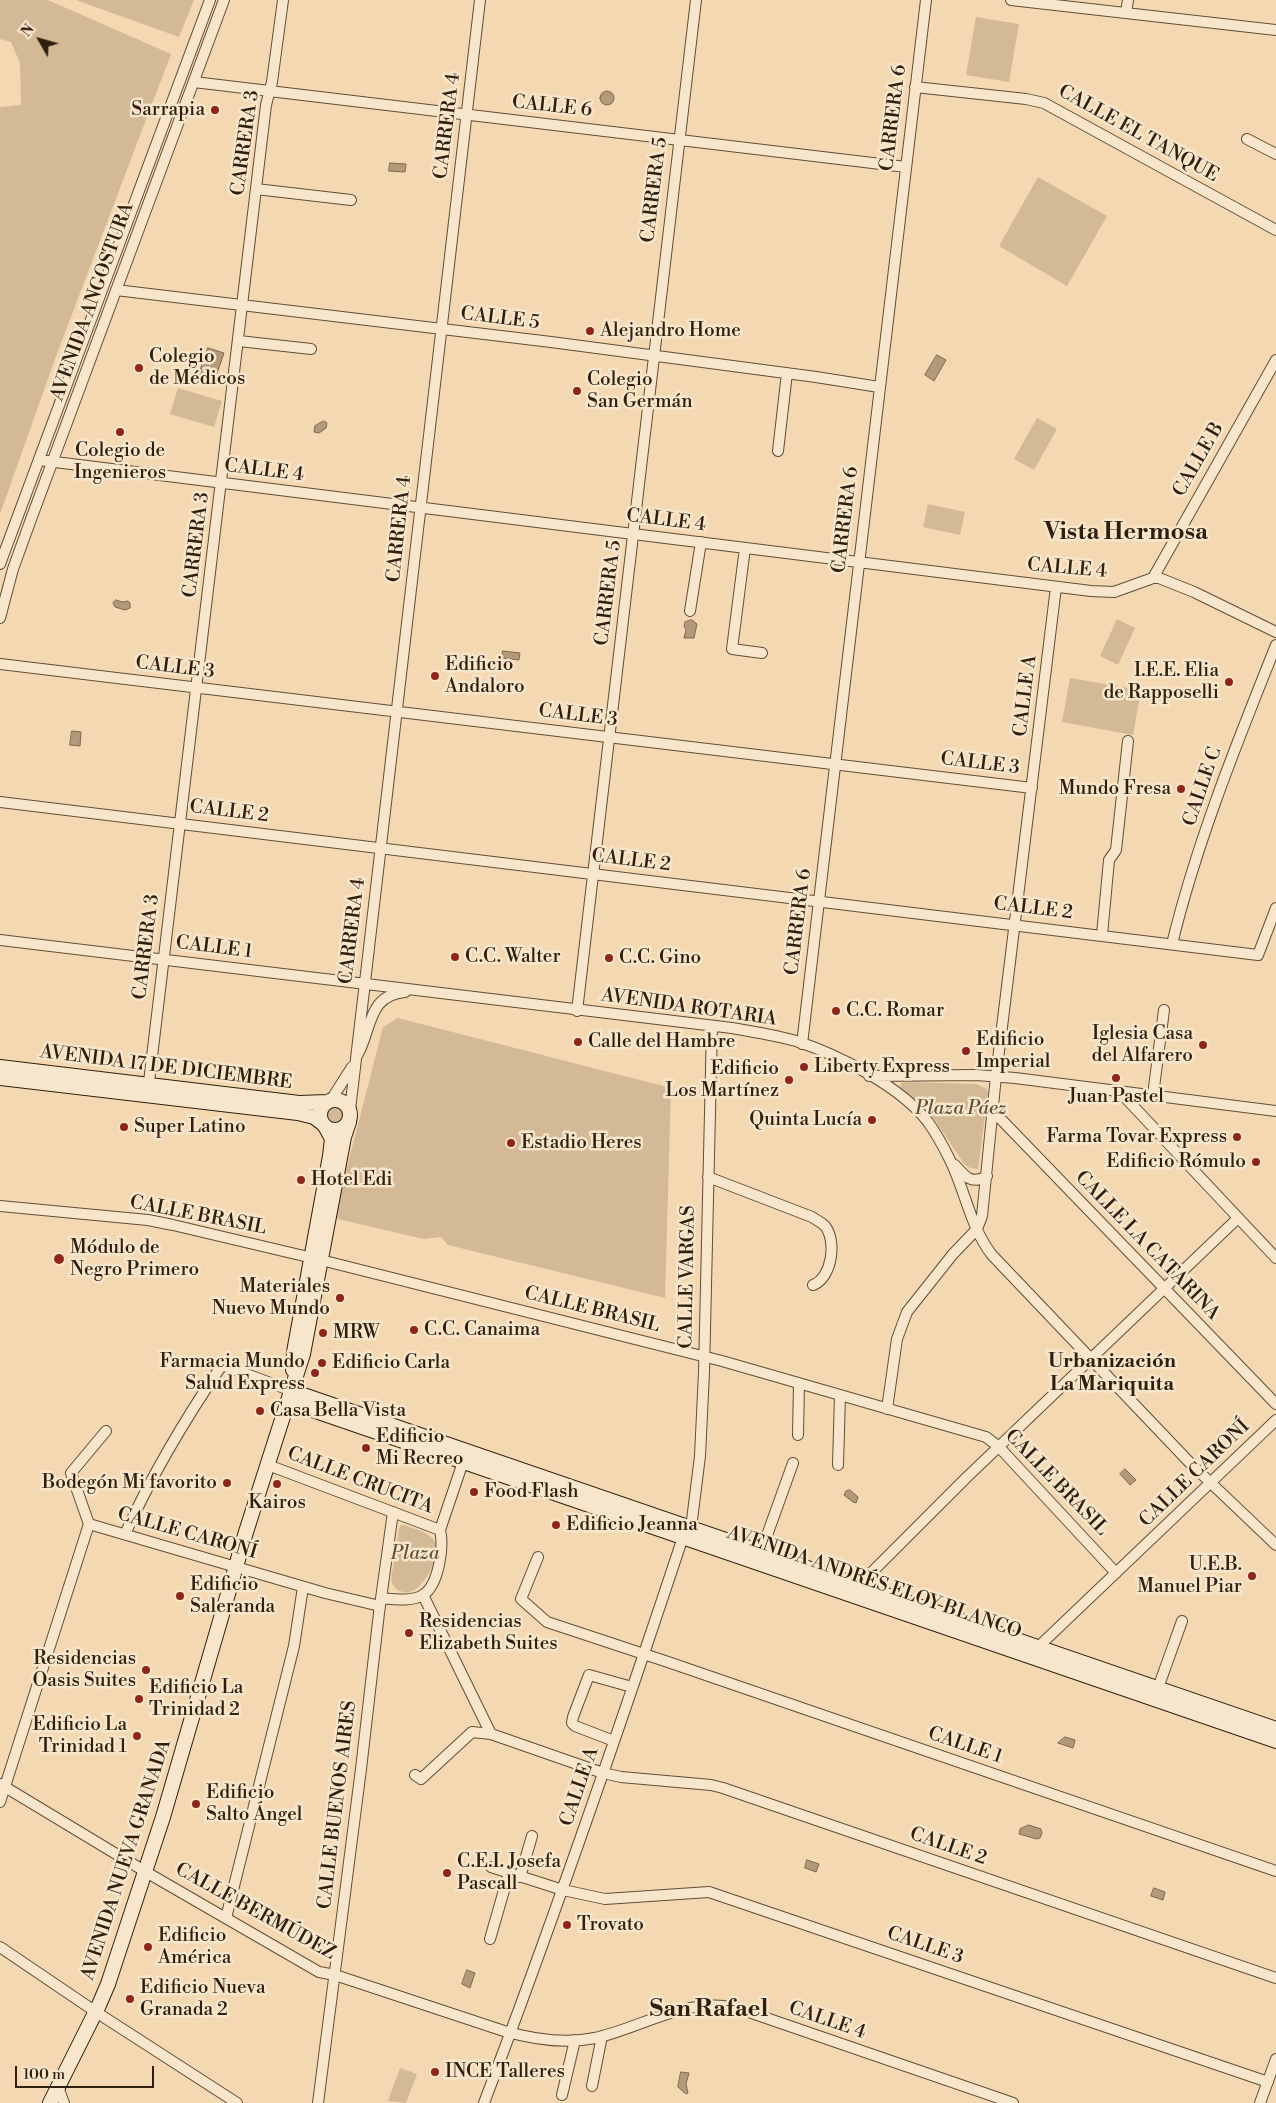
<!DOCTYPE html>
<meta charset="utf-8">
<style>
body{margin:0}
#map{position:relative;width:1276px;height:2103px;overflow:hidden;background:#f4d8b1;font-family:"Libre Bodoni",serif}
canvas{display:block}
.north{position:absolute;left:15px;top:15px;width:50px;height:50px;-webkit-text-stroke:4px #f8e6cc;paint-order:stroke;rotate:308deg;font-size:14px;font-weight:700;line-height:20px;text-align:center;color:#2f200e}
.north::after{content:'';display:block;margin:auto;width:18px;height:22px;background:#2f200e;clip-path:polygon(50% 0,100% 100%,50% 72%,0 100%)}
.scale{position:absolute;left:15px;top:2066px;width:139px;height:22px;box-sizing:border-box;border:2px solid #2f200e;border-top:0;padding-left:6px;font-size:15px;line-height:18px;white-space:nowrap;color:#2f200e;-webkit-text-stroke:4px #f8e6cc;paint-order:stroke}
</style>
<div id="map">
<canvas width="1276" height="2103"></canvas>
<div class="north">N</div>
<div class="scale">100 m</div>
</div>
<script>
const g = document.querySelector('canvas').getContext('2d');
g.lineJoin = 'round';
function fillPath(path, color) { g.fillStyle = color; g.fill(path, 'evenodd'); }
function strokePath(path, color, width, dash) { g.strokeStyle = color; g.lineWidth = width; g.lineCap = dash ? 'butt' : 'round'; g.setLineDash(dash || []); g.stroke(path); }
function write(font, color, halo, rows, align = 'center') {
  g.font = font + ' "Libre Bodoni",serif'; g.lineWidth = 5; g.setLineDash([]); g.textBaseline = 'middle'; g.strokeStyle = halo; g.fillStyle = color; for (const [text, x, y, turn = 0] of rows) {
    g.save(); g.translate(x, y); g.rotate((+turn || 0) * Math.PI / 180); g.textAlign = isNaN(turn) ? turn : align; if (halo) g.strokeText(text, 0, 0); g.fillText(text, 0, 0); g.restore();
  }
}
fillPath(new Path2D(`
 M0,0H48L171,54L55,359L0,514V107L21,105L20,63L11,42L0,39Z
 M76,0H194L179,37Z
 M976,17L1019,24L1009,82L966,75Z
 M1038,177L1107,216L1067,286L999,246Z
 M178,388L222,401L214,427L170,414Z
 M1037,418L1057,429L1034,470L1014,459Z
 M928,504L965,512L960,535L923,527Z
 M1117,619L1135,628L1118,665L1100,656Z
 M1070,678L1141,690L1133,735L1062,722Z
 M398,1018L671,1088L665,1298L448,1245L441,1237L423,1239L334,1218L383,1027Z
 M906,1082L976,1084L987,1089L988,1093L978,1169L970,1168L964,1164L927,1108L900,1089L901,1083Z
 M326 1115a9 9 0 1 1 18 0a9 9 0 1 1-18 0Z
 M404,1525C414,1529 430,1532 435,1542C442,1556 420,1601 400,1591C395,1589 392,1585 391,1579L399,1529L401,1525Z
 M400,2068L417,2074L406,2103L388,2101Z`), '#d3b995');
const water = new Path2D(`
 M600 98a7 7 0 1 1 14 0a7 7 0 1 1-14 0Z
 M390,163L406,164L405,172L389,171Z
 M208,348L224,353L213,385L197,380Z
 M937,355L946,360L934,381L925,375Z
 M324,421L327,423L326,428L319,433L314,432L315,426Z
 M116,600L122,602L128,601L130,603V608L125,610L115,607L113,603Z
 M692,620L697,624L694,638H684L686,630L684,626L685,622Z
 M503,651L520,653L519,660L502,658Z
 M72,731L81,732L80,746L70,745Z
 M1125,1469L1136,1480L1130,1485L1120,1474Z
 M850,1490L858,1497L856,1503L853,1502L844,1495L846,1491Z
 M1065,1737L1075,1740L1073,1748L1058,1743Z
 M1029,1825L1041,1829L1042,1833L1040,1838L1037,1839L1019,1834L1020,1829Z
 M807,1860L819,1864L816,1872L805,1868Z
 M1154,1888L1165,1892L1163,1900L1151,1896Z
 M467,1970L475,1973L470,1988L462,1984Z
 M681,2072L689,2073L686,2084L688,2093L686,2094L678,2087Z`);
fillPath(water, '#b1997a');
strokePath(water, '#7d694f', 1);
const street = new Path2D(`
 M1011,0L1276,30
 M1126,13L1128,0
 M194,82L906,167
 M915,87L1026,99L1044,103L1276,230
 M1247,139L1276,154
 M256,189L351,200
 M116,290L551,342L816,377L879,387
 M239,341L311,349
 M778,451L787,373
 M39,460L1091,591L1114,592L1153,578H1159L1194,592L1276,632
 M745,548L732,649L762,653
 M0,564L210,0
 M1153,578L1276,360
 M690,611L701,542
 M0,618L13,569L30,522L224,0
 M0,664L1032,788
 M0,802L1258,955L1276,908
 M1102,935L1109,860L1116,850L1128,741
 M0,940C244,970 488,1000 732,1028C754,1032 775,1035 796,1041C839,1055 900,1086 928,1122C936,1133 943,1146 949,1158C965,1189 970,1227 992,1255L1191,1464L1276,1545
 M1172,944C1197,841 1237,743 1276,645
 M577,1011L696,0
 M802,1044L926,0
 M358,1054C372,1028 368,995 405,992
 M869,1076L976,1075L1015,1078L1276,1111
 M148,1090L266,105L272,82L283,0
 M1119,1091L1276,1258
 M1153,1095L1164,1010
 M331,1100L352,1067
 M350,1110L480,0
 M993,1111L1276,1404
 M955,1165C965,1177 972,1185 987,1176
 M708,1177L812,1217C816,1220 821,1222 825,1226C837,1241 832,1278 813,1285
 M0,1206L148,1220L173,1225L321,1260L722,1361L986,1437L999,1447L1116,1573
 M887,1409L897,1339L907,1312L953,1254L977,1229L982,1216L996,1076L1056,587
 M798,1435L799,1383
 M268,1465L440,1530
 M838,1465L840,1395
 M89,1524L325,1593L380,1606
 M89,1524L71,1473L106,1431
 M125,1534C152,1475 185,1419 222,1365L292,1391
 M761,1552L793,1463
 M538,1557L521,1599L547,1622L668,1662L1276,1871
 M854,1590L967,1477L1238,1218
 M423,1595L491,1734L603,1773L621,1777L711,1785L723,1788L1276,1978
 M381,1598C393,1599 412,1602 423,1595C439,1585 444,1546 440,1530L463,1462
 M1035,1650L1276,1420
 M1158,1688L1182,1621
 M614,1741L575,1726L572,1723L573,1717L589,1675L632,1687
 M415,1775L421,1779L472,1732L491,1734
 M0,1784L146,1872L319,1972L335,1975L504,2031C532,2039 566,2044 595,2038C644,2027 688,1995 740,2009L1013,2103
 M0,1802L89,1524
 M491,1867L563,1890L605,1899L709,1892L1268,2082
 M520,1877L532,1836
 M226,1918L294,1646L303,1587
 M490,1939L509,1873
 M0,1947L96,2012L237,2103
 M592,2086L602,2036
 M58,2087L64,2103
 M562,2095L575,2040
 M318,2103L361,1769L379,1613L393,1512
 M484,2103C555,1916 620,1727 683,1537L691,1528L700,1456L704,1372L712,1026
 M1260,2103L1276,2059`);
const secondary = new Path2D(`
 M0,1067L299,1103L327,1102
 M0,1078L298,1113L314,1117L322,1123
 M320 1115a15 15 0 1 1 30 0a15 15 0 1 1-30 0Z
 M293,1370L294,1352L330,1156L332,1139L325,1126
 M292,1391L1276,1729
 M289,1402L1276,1741
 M50,2103L99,2005L108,1984L163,1817L246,1532L303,1354L344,1137L349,1122`);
strokePath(street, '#604e37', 12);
strokePath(secondary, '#2f200e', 16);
strokePath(street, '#f8e6cc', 10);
strokePath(secondary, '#f8e6cc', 14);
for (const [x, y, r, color] of [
 [215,110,5,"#8f2418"],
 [590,331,5,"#8f2418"],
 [139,368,5,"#8f2418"],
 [577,391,5,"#8f2418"],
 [120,432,5,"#8f2418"],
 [435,676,5,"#8f2418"],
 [1229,682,5,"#8f2418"],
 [1181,789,5,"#8f2418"],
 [455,957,5,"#8f2418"],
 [609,958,5,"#8f2418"],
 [836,1011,5,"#8f2418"],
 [578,1042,5,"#8f2418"],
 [1203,1045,5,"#8f2418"],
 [966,1051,5,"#8f2418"],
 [804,1067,5,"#8f2418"],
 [1116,1078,5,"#8f2418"],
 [789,1080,5,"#8f2418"],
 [872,1120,5,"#8f2418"],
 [124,1127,5,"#8f2418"],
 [1237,1137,5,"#8f2418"],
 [511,1143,5,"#8f2418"],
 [1256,1162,5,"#8f2418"],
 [301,1180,5,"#8f2418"],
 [59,1259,6,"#8f2418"],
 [340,1298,5,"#8f2418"],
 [414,1330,5,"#8f2418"],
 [323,1333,5,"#8f2418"],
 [322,1363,5,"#8f2418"],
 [315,1373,5,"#8f2418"],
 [260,1411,5,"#8f2418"],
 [366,1448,5,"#8f2418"],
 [227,1483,5,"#8f2418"],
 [277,1484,5,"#8f2418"],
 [474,1492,5,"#8f2418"],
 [556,1525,5,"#8f2418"],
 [1252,1576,5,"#8f2418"],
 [180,1596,5,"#8f2418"],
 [409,1633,5,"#8f2418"],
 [146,1670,5,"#8f2418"],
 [139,1699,5,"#8f2418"],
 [137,1736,5,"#8f2418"],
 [196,1804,5,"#8f2418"],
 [447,1873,5,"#8f2418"],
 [567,1925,5,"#8f2418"],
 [148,1947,5,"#8f2418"],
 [130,1999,5,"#8f2418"],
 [435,2072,5,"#8f2418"]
]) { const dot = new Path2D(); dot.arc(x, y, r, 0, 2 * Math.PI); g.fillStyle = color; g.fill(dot); strokePath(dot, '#f8e6cc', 2); }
write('19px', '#2f200e', '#f8e6cc', [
 ["CALLE 6",552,107,6],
 ["CARRERA 6",894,118,-83],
 ["CARRERA 4",448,126,-83],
 ["CALLE EL TANQUE",1138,134,29],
 ["CARRERA 3",246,143,-82],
 ["CARRERA 5",655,190,-83],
 ["AVENIDA ANGOSTURA",93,302,-70],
 ["CALLE 5",500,319,7],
 ["CALLE B",1199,460,-60],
 ["CALLE 4",264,471,7],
 ["CARRERA 6",846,520,-83],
 ["CALLE 4",666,521,7],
 ["CARRERA 4",400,529,-84],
 ["CARRERA 3",197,545,-83],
 ["CALLE 4",1067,569,5],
 ["CARRERA 5",609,593,-83],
 ["CALLE 3",175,668,7],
 ["CALLE A",1026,696,-83],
 ["CALLE 3",578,716,7],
 ["CALLE 3",980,764,7],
 ["CALLE C",1203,787,-71],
 ["CALLE 2",229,812,7],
 ["CALLE 2",631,861,7],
 ["CALLE 2",1033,909,7],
 ["CARRERA 6",799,922,-83],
 ["CARRERA 4",353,931,-83],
 ["CARRERA 3",147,947,-83],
 ["CALLE 1",214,948,7],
 ["AVENIDA ROTARIA",689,1008,8],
 ["AVENIDA 17 DE DICIEMBRE",166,1068,7],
 ["CALLE BRASIL",198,1216,11],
 ["CALLE LA CATARINA",1147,1246,46],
 ["CALLE VARGAS",688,1277,-89],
 ["CALLE BRASIL",592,1310,14],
 ["CALLE CARONÍ",1195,1474,-44],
 ["CALLE CRUCITA",360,1481,21],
 ["CALLE BRASIL",1056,1483,46],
 ["CALLE CARONÍ",187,1534,16],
 ["AVENIDA ANDRÉS ELOY BLANCO",874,1583,19],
 ["CALLE 1",965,1746,19],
 ["CALLE A",580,1787,-71],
 ["CALLE BUENOS AIRES",338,1805,-83],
 ["CALLE 2",948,1847,19],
 ["AVENIDA NUEVA GRANADA",127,1860,-72],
 ["CALLE BERMÚDEZ",255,1912,29],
 ["CALLE 3",925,1946,19],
 ["CALLE 4",827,2021,19]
]);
write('19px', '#2f200e', '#f8e6cc', [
 ["Sarrapia",205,110,"right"],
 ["Alejandro Home",600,331],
 ["Colegio",149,357],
 ["de Médicos",149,379],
 ["Colegio",587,380],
 ["San Germán",587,402],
 ["Colegio de",120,451,"center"],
 ["Ingenieros",120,473,"center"],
 ["Edificio",445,665],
 ["Andaloro",445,687],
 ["I.E.E. Elia",1219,671,"right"],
 ["de Rapposelli",1219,693,"right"],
 ["Mundo Fresa",1171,789,"right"],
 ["C.C. Walter",465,957],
 ["C.C. Gino",619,958],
 ["C.C. Romar",846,1011],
 ["Iglesia Casa",1193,1034,"right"],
 ["del Alfarero",1193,1056,"right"],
 ["Edificio",976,1040],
 ["Imperial",976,1062],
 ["Calle del Hambre",588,1042],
 ["Liberty Express",814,1067],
 ["Edificio",779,1069,"right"],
 ["Los Martínez",779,1091,"right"],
 ["Juan Pastel",1116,1097,"center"],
 ["Quinta Lucía",862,1120,"right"],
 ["Super Latino",134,1127],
 ["Farma Tovar Express",1227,1137,"right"],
 ["Estadio Heres",521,1143],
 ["Edificio Rómulo",1246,1162,"right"],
 ["Hotel Edi",311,1180],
 ["Módulo de",70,1248],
 ["Negro Primero",70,1270],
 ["Materiales",330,1287,"right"],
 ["Nuevo Mundo",330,1309,"right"],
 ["C.C. Canaima",424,1330],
 ["MRW",333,1333],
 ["Farmacia Mundo",305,1362,"right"],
 ["Salud Express",305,1384,"right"],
 ["Edificio Carla",332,1363],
 ["Casa Bella Vista",270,1411],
 ["Edificio",376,1437],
 ["Mi Recreo",376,1459],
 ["Bodegón Mi favorito",217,1483,"right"],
 ["Food Flash",484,1492],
 ["Kairos",277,1503,"center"],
 ["Edificio Jeanna",566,1525],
 ["U.E.B.",1242,1565,"right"],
 ["Manuel Piar",1242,1587,"right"],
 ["Edificio",190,1585],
 ["Saleranda",190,1607],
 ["Residencias",419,1622],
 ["Elizabeth Suites",419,1644],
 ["Residencias",136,1659,"right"],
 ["Oasis Suites",136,1681,"right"],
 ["Edificio La",149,1688],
 ["Trinidad 2",149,1710],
 ["Edificio La",127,1725,"right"],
 ["Trinidad 1",127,1747,"right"],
 ["Edificio",206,1793],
 ["Salto Ángel",206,1815],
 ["C.E.I. Josefa",457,1862],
 ["Pascall",457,1884],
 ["Trovato",577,1925],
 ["Edificio",158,1936],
 ["América",158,1958],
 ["Edificio Nueva",140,1988],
 ["Granada 2",140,2010],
 ["INCE Talleres",445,2072]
], 'left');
write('italic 19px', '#604e36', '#f8e6cc', [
 ["Plaza Páez",961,1109],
 ["Plaza",415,1554]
]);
write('bold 20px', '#2f200e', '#f8e6cc', [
 ["Urbanización",1112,1362],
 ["La Mariquita",1112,1385]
]);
write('bold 24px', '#2f200e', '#f8e6cc', [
 ["Vista Hermosa",1126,533],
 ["San Rafael",709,2010]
]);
</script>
